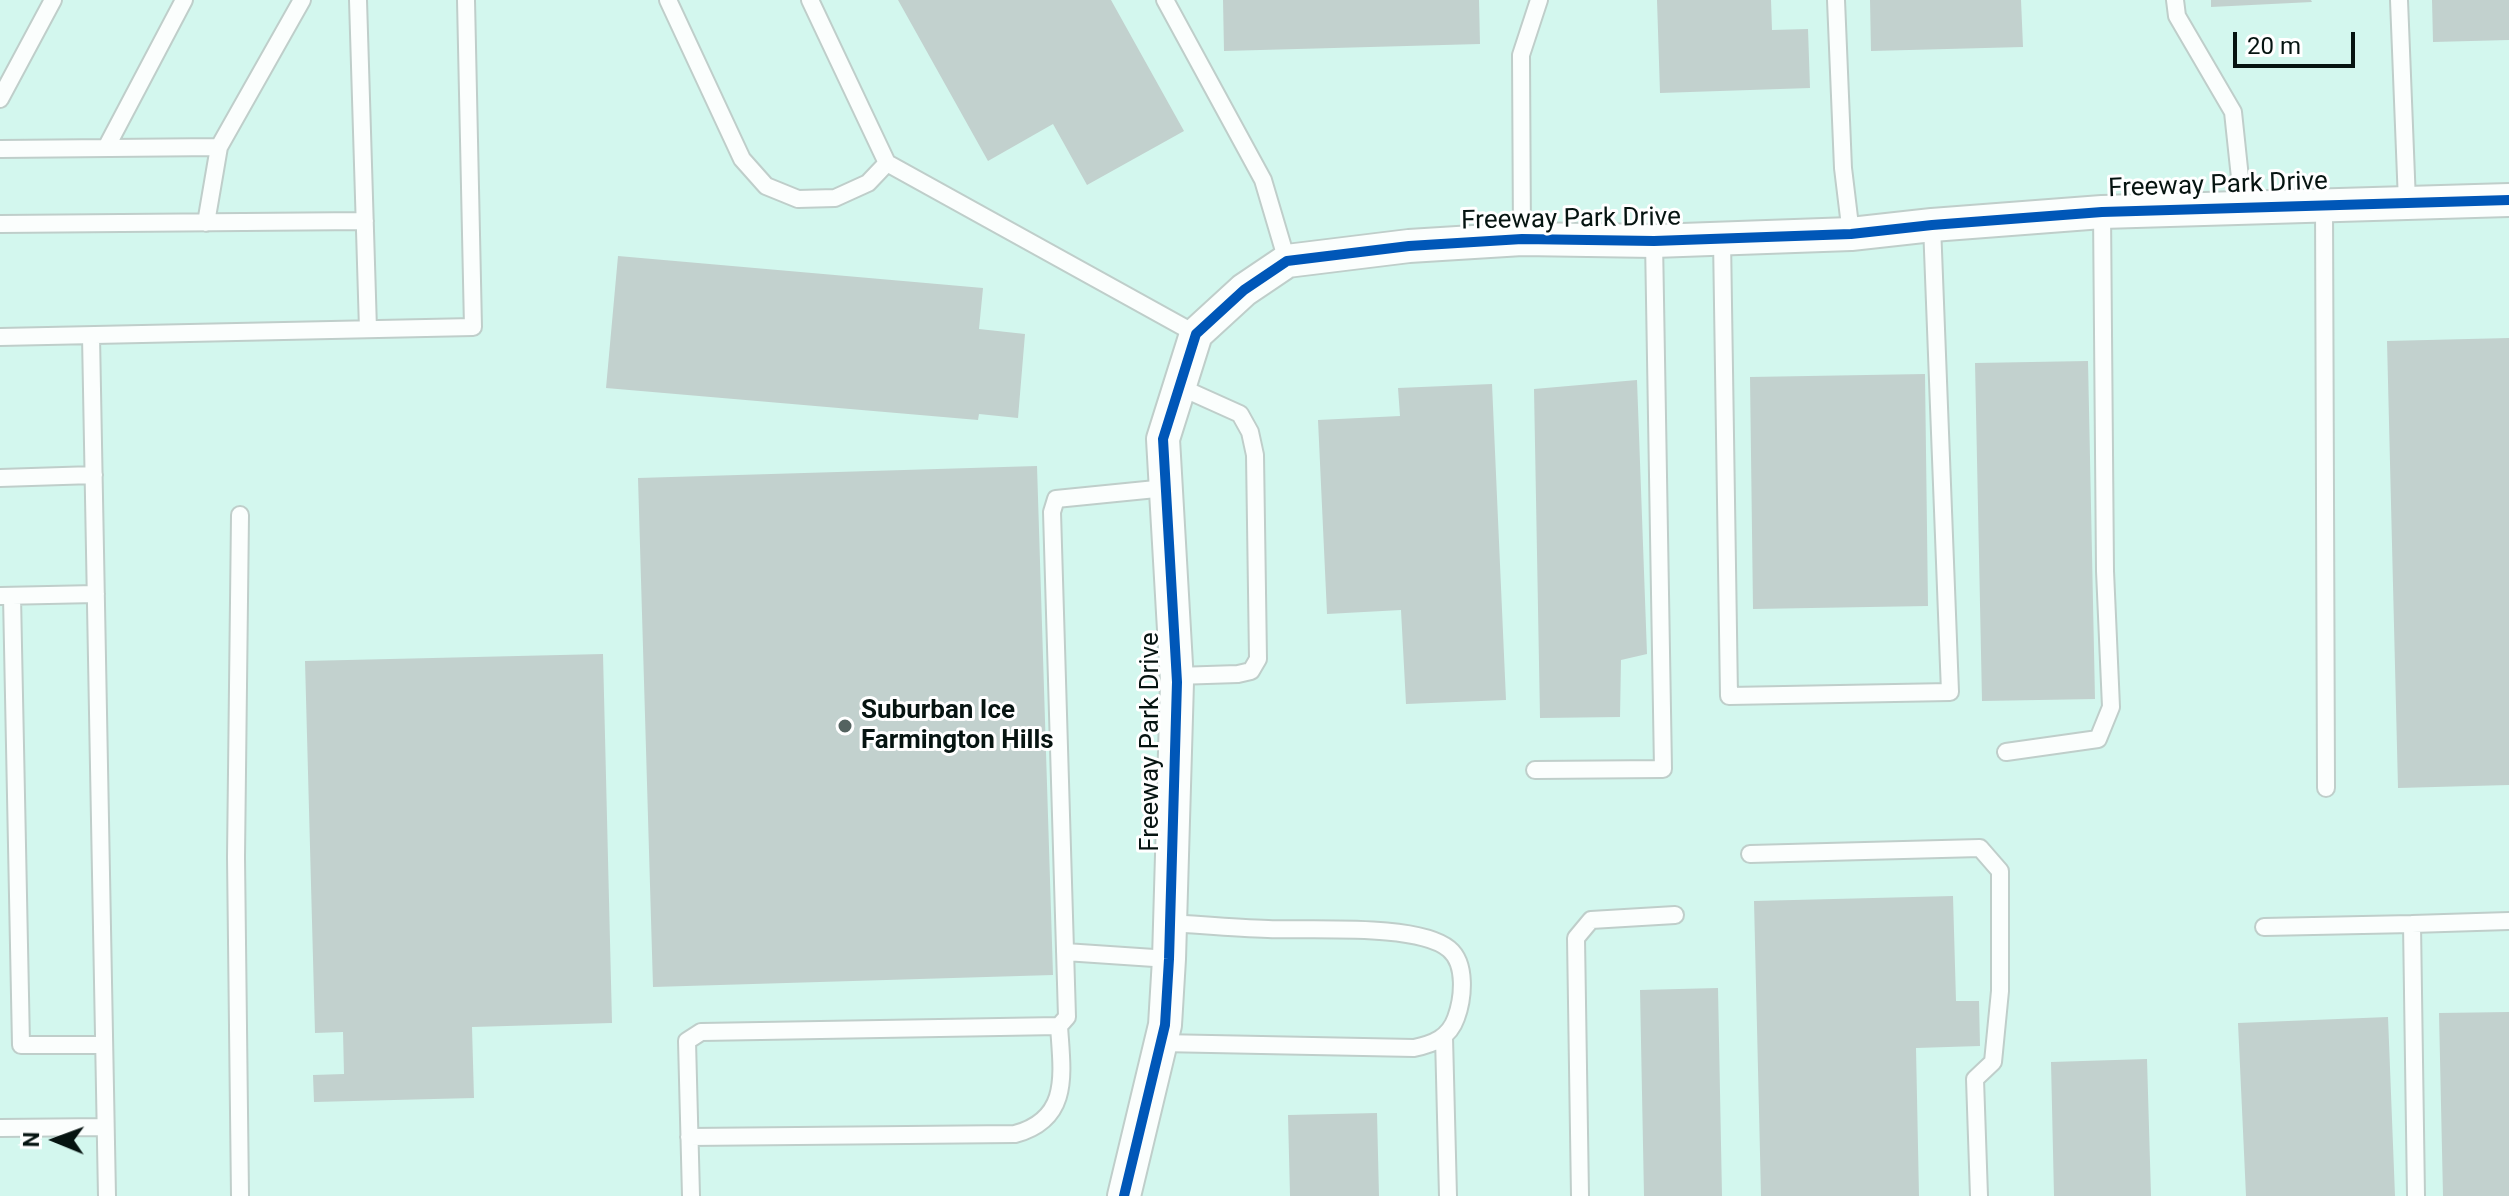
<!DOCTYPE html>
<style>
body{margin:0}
#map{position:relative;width:2509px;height:1196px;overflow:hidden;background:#e5f6f2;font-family:Roboto,sans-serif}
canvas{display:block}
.north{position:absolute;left:16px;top:1100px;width:80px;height:80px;-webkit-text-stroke:6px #fff;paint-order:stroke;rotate:271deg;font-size:22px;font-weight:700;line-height:32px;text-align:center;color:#061411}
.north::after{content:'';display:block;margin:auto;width:28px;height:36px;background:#061411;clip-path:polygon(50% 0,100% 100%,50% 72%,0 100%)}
.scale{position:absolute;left:2233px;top:32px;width:122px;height:36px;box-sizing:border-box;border:4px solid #061411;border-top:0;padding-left:10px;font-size:24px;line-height:28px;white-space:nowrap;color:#061411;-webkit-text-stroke:6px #fff;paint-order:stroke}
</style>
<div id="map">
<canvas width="2509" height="1196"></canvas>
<div class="north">N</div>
<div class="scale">20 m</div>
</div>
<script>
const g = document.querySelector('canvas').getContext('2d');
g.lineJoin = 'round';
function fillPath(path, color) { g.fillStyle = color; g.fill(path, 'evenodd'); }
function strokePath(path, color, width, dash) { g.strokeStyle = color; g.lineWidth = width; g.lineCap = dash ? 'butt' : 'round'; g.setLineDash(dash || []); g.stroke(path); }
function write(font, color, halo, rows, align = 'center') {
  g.font = font + ' Roboto,sans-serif'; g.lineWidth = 6; g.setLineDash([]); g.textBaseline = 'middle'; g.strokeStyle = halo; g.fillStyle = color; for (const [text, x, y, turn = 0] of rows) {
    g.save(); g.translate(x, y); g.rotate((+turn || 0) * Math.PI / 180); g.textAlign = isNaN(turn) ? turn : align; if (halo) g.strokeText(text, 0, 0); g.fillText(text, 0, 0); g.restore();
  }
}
fillPath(new Path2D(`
 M0,0H2509V1196H0Z`), '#d3f7ee');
fillPath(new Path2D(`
 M898,0H1111L1184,131L1087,185L1053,124L988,161Z
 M1223,0H1479L1480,44L1224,51Z
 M1657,0H1771L1772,30L1808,29L1810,88L1660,93Z
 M1870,0H2021L2023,47L1871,51Z
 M2211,0H2311L2312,2L2211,7Z
 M2432,0H2509V40L2433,42Z
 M618,256L983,288L979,329L1025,334L1018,418L979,414L978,420L606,388Z
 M2509,338V785L2398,788L2387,341Z
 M2088,361L2095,699L1982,701L1975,363Z
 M1925,374L1928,606L1753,609L1750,377Z
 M1637,380L1647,654L1621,660L1620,717L1540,718L1534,389Z
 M1492,384L1506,700L1406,704L1401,610L1327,614L1318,420L1400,416L1398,388Z
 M1037,466L1053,975L653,987L638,478Z
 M603,654L612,1023L472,1027L474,1098L314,1102L313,1075L344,1074L343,1032L315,1033L305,661Z
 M1953,896L1956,1001H1979L1980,1046L1916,1048L1919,1196H1761L1754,901Z
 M1718,988L1722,1196H1644L1640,990Z
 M2509,1012V1196H2443L2439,1013Z
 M2388,1017L2395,1196H2246L2238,1023Z
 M2147,1059L2151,1196H2054L2051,1062Z
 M1377,1113L1379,1196H1290L1288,1115Z`), '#c2d1ce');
const service = new Path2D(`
 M358,0L368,329
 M668,0L742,159L766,186L798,199L835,198L868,183L887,163
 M810,0L887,163L1196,334
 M1165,0L1263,180L1287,261
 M1836,0L1843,168L1851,234
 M2175,0L2177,16L2233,112L2243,206
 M2399,0L2407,202
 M0,99L53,0
 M219,147L302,0
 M106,148L184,0
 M0,149L219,147L206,223
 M2324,204L2326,788
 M0,224L365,221
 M1522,239L1521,55L1539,0
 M1722,239L1729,696L1950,692L1932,225
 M91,336L107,1196
 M0,337L473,327L466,0
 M0,478L94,475
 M240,515L236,857L240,1196
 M0,596L96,594
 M12,596L21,1045H104
 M1176,676L1238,674L1251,671L1258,659L1255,455L1250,432L1240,414L1180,387
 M2006,752L2098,739L2111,707L2105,571L2102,212
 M1535,770L1663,769L1654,241
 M1750,854L1980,848L2000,871V991L1993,1062L1975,1079L1979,1196
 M2412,924L2509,921
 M2264,927L2412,924L2416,1196
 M1065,952L1169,959
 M1444,1037L1448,1196
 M1160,1043L1414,1048C1433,1044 1449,1038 1456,1018C1463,999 1467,964 1449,949C1418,923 1310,931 1268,929C1236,928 1203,925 1170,923
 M0,1128L105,1127
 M689,1137L1015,1134C1071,1119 1062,1073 1059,1026
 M691,1196L687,1041L701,1032L1059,1026L1067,1017L1052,512L1056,499L1166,488
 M1580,1196L1576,938L1591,920L1675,915`);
const minor = new Path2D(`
 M1124,1196L1165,1025L1169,959L1177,682L1163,439L1196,334L1244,290L1287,261L1409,246L1522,239L1654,241L1851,234L1932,225L2102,212L2509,200`);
strokePath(service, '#bfceca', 20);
strokePath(minor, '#bfceca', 36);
strokePath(service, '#fbfefd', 16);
strokePath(minor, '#fbfefd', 32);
strokePath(new Path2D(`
 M1124,1196L1165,1025L1169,959L1177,682L1163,439L1196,334L1244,290L1287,261L1409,246L1522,239L1654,241L1851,234L1932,225L2102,212L2509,200`), '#0057b8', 10);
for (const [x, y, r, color] of [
 [845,726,8,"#546360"]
]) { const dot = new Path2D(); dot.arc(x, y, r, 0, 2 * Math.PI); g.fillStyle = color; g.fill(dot); strokePath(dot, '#fff', 3); }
write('26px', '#061411', '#fff', [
 ["Freeway Park Drive",2218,186,-2],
 ["Freeway Park Drive",1571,220,-1],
 ["Freeway Park Drive",1151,742,-90]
]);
write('bold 26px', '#061411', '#fff', [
 ["Suburban Ice",861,711],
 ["Farmington Hills",861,741]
], 'left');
</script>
